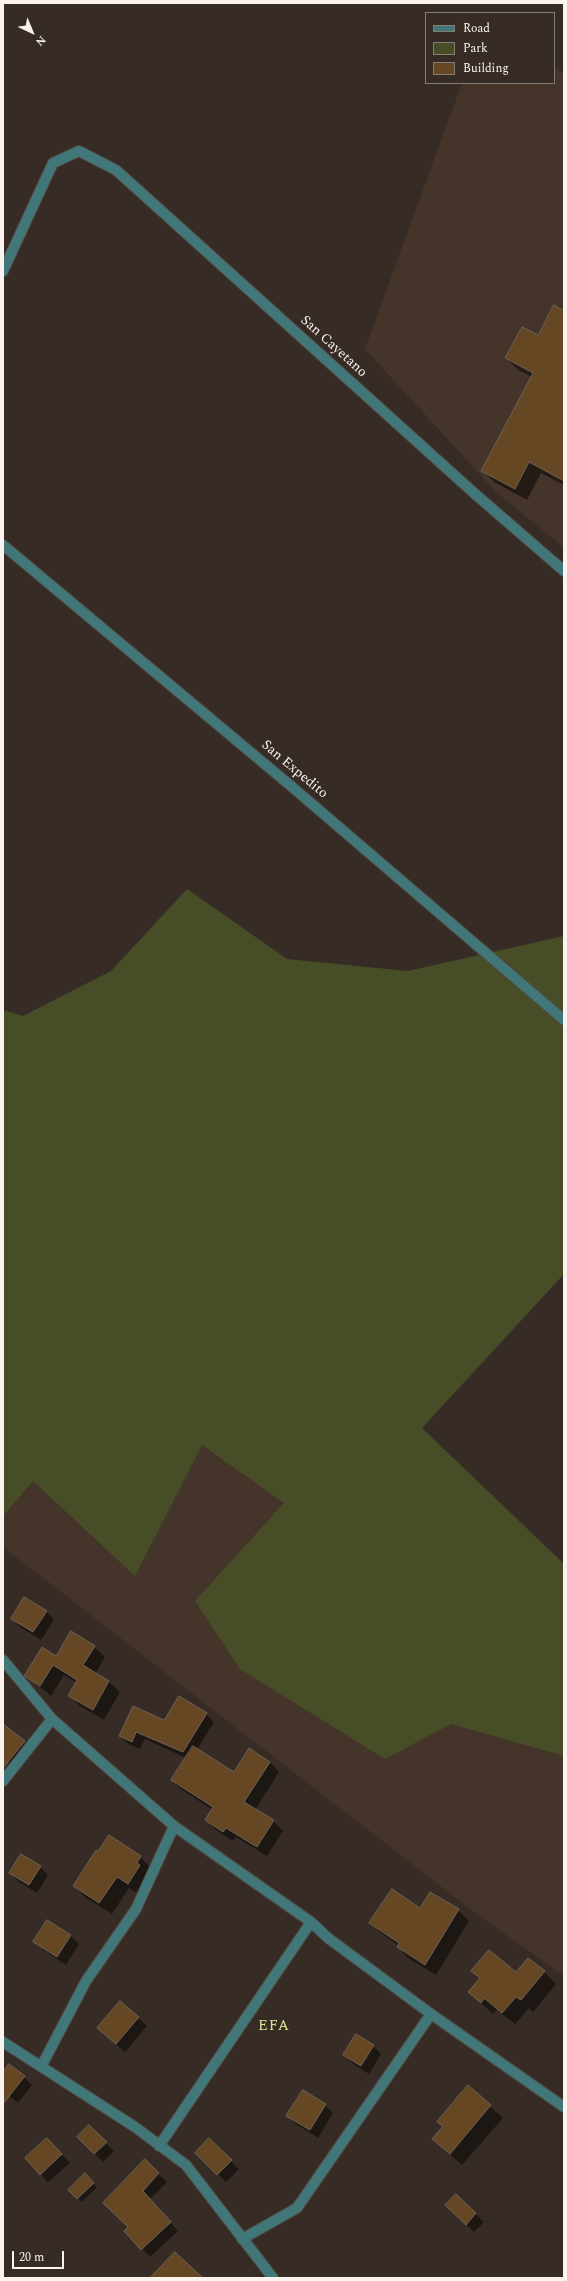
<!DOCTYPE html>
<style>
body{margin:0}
#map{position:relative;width:567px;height:2281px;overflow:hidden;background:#372c25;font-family:Spectral,serif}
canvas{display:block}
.frame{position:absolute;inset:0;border:4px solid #fbf3ef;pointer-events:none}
.legend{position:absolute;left:425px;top:12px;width:130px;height:72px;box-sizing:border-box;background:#372c25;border:1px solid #857c76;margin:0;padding:5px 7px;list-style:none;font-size:12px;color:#fbf3ef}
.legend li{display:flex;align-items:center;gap:8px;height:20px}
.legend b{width:20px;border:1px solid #857c76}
.north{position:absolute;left:12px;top:12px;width:40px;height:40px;-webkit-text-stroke:3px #372c25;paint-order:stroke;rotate:136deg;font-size:11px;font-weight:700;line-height:16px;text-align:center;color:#fbf3ef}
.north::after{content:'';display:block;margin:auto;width:14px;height:18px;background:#fbf3ef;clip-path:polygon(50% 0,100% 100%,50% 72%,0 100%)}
.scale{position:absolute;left:12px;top:2251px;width:52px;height:18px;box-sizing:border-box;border:2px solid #fbf3ef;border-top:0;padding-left:5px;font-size:12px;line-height:14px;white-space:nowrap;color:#fbf3ef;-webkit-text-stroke:3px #372c25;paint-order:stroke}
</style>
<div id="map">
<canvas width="567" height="2281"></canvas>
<div class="frame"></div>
<ul class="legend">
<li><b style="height:5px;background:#427779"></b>Road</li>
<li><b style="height:11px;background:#474e27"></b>Park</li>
<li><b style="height:11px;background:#654724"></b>Building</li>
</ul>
<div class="north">N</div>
<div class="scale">20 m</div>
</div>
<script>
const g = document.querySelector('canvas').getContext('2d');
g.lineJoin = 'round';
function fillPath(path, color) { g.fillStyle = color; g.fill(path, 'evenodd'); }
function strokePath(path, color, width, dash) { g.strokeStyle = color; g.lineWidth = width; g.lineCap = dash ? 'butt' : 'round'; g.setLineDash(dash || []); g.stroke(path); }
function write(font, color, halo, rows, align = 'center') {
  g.font = font + ' Spectral,serif'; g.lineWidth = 3; g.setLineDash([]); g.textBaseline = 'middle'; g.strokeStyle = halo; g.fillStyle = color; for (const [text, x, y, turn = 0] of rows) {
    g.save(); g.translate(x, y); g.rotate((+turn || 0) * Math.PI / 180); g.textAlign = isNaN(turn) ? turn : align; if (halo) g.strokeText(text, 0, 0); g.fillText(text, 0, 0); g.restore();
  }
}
fillPath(new Path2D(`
 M554,65L564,75V548L495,491L365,349L462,83H554Z
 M192,1269L564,1587V1976L474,1912L3,1547V1488Z`), '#453429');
fillPath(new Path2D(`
 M187,889L287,959L408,971L564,936V1274L422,1428L564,1564V1756L451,1724L385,1759L240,1669L195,1601L284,1503L202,1445L135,1576L33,1481L3,1516V1010L23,1016L111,971Z`), '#474e27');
fillPath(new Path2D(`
 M564,312V485L541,473L527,500L494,482L482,470L532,377L518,370L506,358L538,337Z
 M46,1611L54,1620L41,1640L20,1627L12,1619Z
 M94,1647L105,1657L95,1674L109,1682L120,1692L104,1720L80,1706L70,1696L77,1683L64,1675L51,1696L26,1675L56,1658Z
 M206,1714L214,1722L197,1750L234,1773L270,1762L279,1772L255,1810L273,1821L283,1831L267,1856L236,1837L233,1841L216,1830L206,1820L213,1810L182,1790L172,1780L186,1758L145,1739L140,1749L128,1744L120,1736L165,1721Z
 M4,1726L32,1750L17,1769L3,1758Z
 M140,1857L152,1869L141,1895L129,1888L112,1914L86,1898L74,1886Z
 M40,1867L48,1875L37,1893L18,1881L10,1873Z
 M420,1910H458L469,1921L436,1975L408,1958L398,1947L399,1946L381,1933L370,1923Z
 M48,1922L71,1936L79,1944L66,1965L43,1950L35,1942Z
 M472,1971L516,1974L544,1972L556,1984L533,2012L529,2008L515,2024L497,2010L493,2014L469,1992L480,1979Z
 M121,2002L147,2026L125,2052L107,2036Z
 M373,2046L381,2054L369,2074L352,2063L344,2055Z
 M3,2074L24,2077L32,2085L18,2103L3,2091Z
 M468,2087L503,2118L462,2165L433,2139L444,2127Z
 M325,2105L333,2113L318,2138L296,2124L287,2116Z
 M89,2126L114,2151L103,2162L78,2137Z
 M209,2140L239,2169L226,2182L196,2153Z
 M55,2147L70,2163L48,2182L40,2174Z
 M145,2161L167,2182L150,2199L178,2231L150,2257L142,2249L129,2227Z
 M85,2175L97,2187L82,2202L70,2190Z
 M456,2195L484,2222L474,2232L447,2205Z`), '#0007');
const building = new Path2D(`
 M554,305L564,311V481L529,462L515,489L481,471L533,373L505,358L522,327L538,335Z
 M24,1597L47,1611L33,1632L11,1619Z
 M71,1631L95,1646L83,1665L109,1681L93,1710L68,1696L77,1680L53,1665L40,1686L24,1676L42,1647L56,1656Z
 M179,1696L207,1713L183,1752L136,1732L132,1742L119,1736L133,1706L164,1720Z
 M3,1724L25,1741L3,1768Z
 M193,1746L234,1772L249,1748L270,1762L244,1802L274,1820L257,1847L226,1828L223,1832L205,1820L213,1807L171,1780Z
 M109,1835L141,1856L137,1863L140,1865L128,1884L117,1877L99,1903L73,1886L96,1850L98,1851Z
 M21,1854L41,1866L29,1885L9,1873Z
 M392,1889L420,1908L430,1892L459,1909L425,1965L397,1947L399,1943L369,1923Z
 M47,1920L71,1935L57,1957L33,1942Z
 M489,1950L516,1972L528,1958L545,1971L521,2000L516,1997L502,2013L484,1998L481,2003L468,1992L480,1978L471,1971Z
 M120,2001L139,2017L116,2044L97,2028Z
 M356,2034L374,2045L361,2066L343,2055Z
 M9,2064L25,2076L3,2104V2072Z
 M468,2085L491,2105L450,2154L432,2139L443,2126L437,2122Z
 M303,2090L326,2104L310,2130L286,2116Z
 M89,2125L107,2142L94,2154L77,2137Z
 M47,2138L62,2154L40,2175L25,2158Z
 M209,2138L232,2160L217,2175L195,2153Z
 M145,2159L159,2173L143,2191L171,2222L141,2250L124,2231L128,2227L103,2203Z
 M85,2173L94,2183L77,2199L68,2190Z
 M456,2194L476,2213L466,2225L445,2205Z
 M175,2252L203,2278H150Z`);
fillPath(building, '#654724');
strokePath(building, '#6d6258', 1);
const minor = new Path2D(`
 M3,271L53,163L79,151L116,170L474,493L564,571
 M3,545L291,786L564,1020
 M3,1660L52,1719L174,1826L311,1922L328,1938L431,2014L564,2107
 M3,1781L52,1719
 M3,2042L135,2127L186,2165L273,2278
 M42,2065L86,1981L136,1909L174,1826
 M159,2146L311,1922
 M242,2239L297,2208L431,2014`);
strokePath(minor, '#524841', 12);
strokePath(minor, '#427779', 10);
write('14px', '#fbf3ef', '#372c25', [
 ["San Cayetano",333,347,42],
 ["San Expedito",294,770,40]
]);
g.letterSpacing = '1px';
write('15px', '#e0e495', '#372c25', [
 ["EFA",274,2027]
]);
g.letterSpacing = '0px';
</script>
